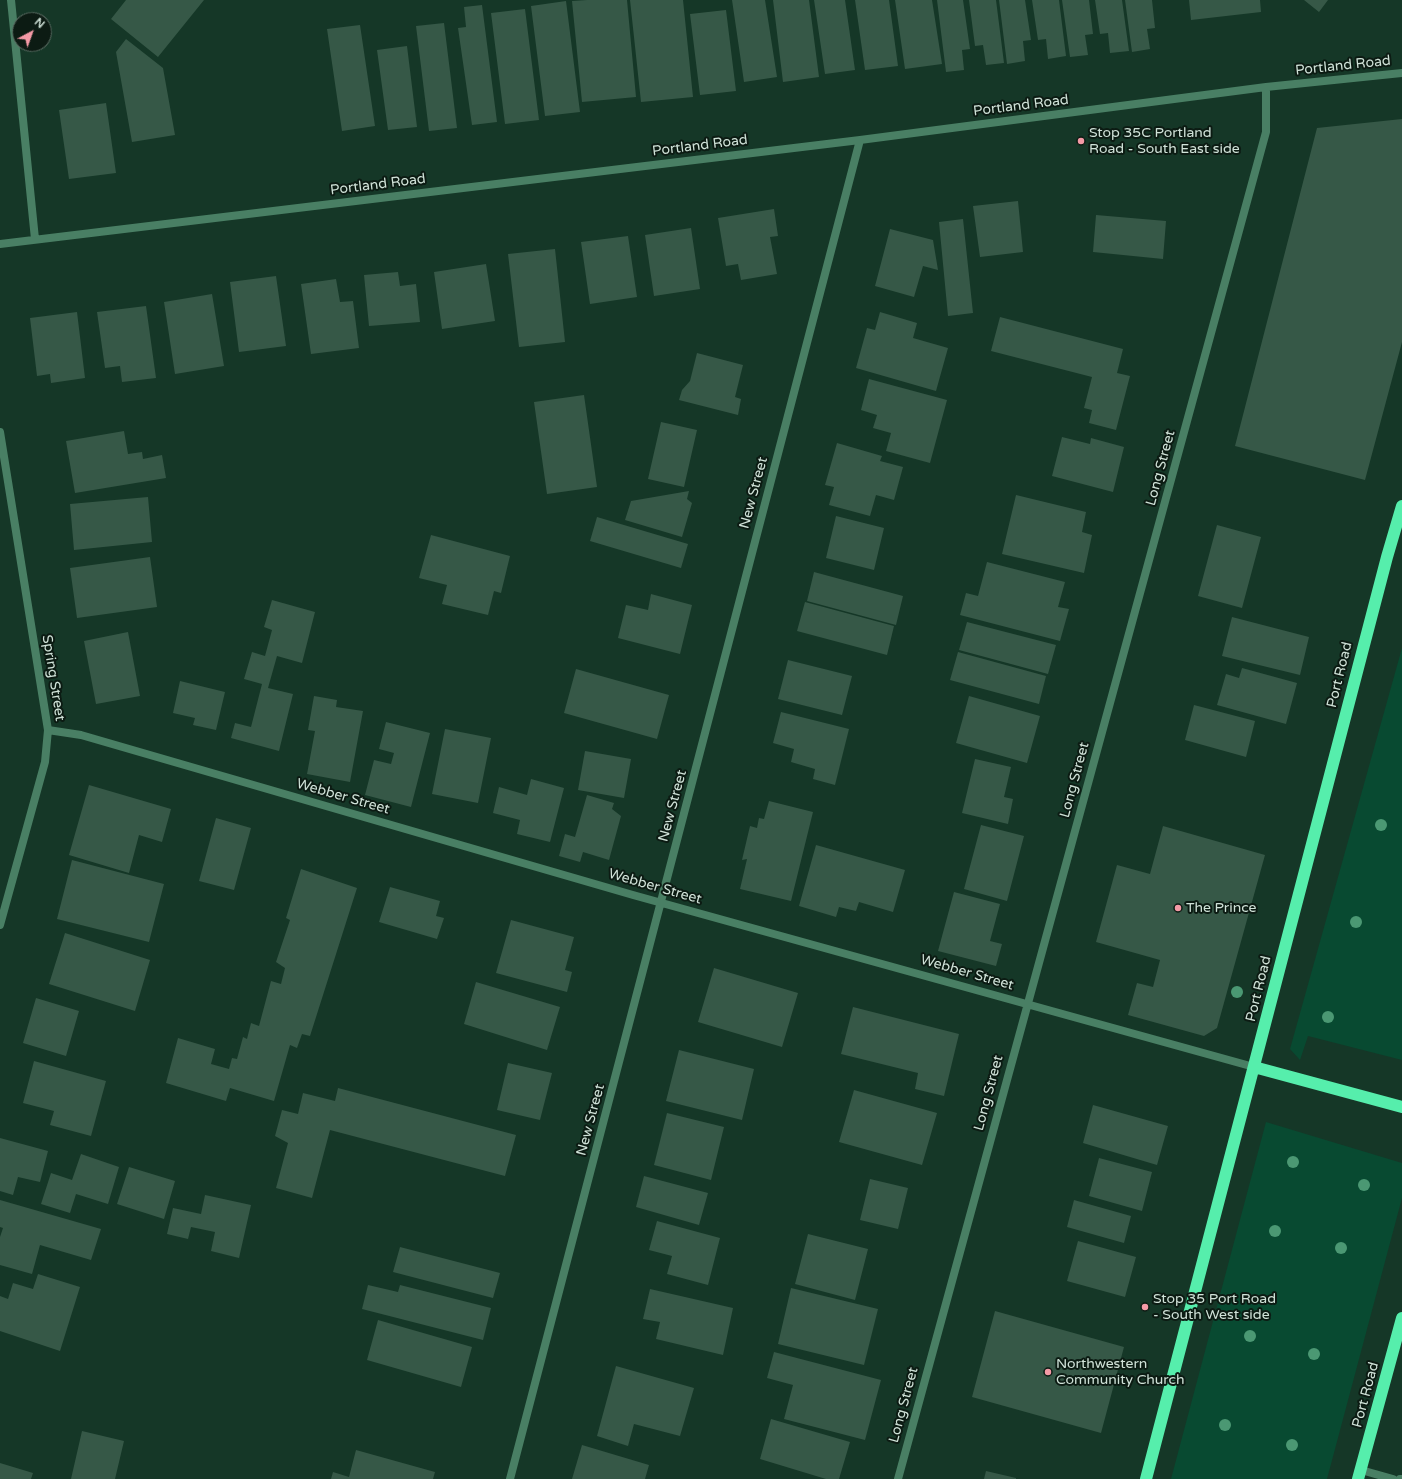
<!DOCTYPE html>
<style>
body{margin:0}
#map{position:relative;width:1402px;height:1479px;overflow:hidden;background:#153727;font-family:"Varela Round",sans-serif}
canvas{display:block}
.north{position:absolute;left:12px;top:12px;width:40px;height:40px;box-sizing:border-box;background:#0c1b13;border:1px solid #5a6b62;border-radius:50%;rotate:41deg;font-size:11px;font-weight:700;line-height:16px;text-align:center;color:#d0e2d8}
.north::after{content:'';display:block;margin:auto;width:14px;height:18px;background:#f49aa6;clip-path:polygon(50% 0,100% 100%,50% 72%,0 100%)}
</style>
<div id="map">
<canvas width="1402" height="1479"></canvas>
<div class="north">N</div>
</div>
<script>
const g = document.querySelector('canvas').getContext('2d');
g.lineJoin = 'round';
function fillPath(path, color) { g.fillStyle = color; g.fill(path, 'evenodd'); }
function strokePath(path, color, width, dash) { g.strokeStyle = color; g.lineWidth = width; g.lineCap = dash ? 'butt' : 'round'; g.setLineDash(dash || []); g.stroke(path); }
function write(font, color, halo, rows, align = 'center') {
  g.font = font + ' "Varela Round",sans-serif'; g.lineWidth = 4; g.setLineDash([]); g.textBaseline = 'middle'; g.strokeStyle = halo; g.fillStyle = color; for (const [text, x, y, turn = 0] of rows) {
    g.save(); g.translate(x, y); g.rotate((+turn || 0) * Math.PI / 180); g.textAlign = isNaN(turn) ? turn : align; if (halo) g.strokeText(text, 0, 0); g.fillText(text, 0, 0); g.restore();
  }
}
fillPath(new Path2D(`
 M1402,648V1060L1308,1036L1300,1060L1290,1049Z
 M1266,1122L1402,1163V1198L1327,1479H1171Z`), '#084a31');
fillPath(new Path2D(`
 M126,0H204L158,57L111,19Z
 M587,0H627L636,97L582,102L572,1Z
 M630,0H683L693,97L641,102Z
 M732,0H765L777,77L744,82Z
 M773,0H809L819,77L783,82Z
 M814,0H845L855,70L825,74Z
 M855,0H889L898,66L865,70Z
 M895,0H932L942,64L905,69Z
 M937,0H963L970,49L962,50L964,70L946,72Z
 M969,0H996L1004,63L986,65L983,45L975,46Z
 M999,0H1025L1031,40L1023,41L1025,61L1007,64Z
 M1032,0H1059L1066,56L1048,59L1046,39L1038,40Z
 M1062,0H1089L1093,34L1085,35L1088,55L1070,57Z
 M1095,0H1122L1129,51L1110,53L1108,33L1100,34Z
 M1125,0H1152L1155,28L1147,29L1150,49L1132,52Z
 M1189,0H1260L1261,12L1191,20Z
 M1304,0H1328L1319,12Z
 M566,1L580,112L545,116L531,6Z
 M482,5L497,122L472,125L458,28L466,27L464,7Z
 M525,9L539,120L505,124L491,13Z
 M726,10L736,91L700,95L690,14Z
 M444,23L457,128L429,131L416,26Z
 M360,25L375,126L342,131L327,29Z
 M126,39L163,68L175,135L132,142L116,52Z
 M407,46L417,127L388,130L377,50Z
 M106,103L116,173L69,179L59,110Z
 M1402,119V342L1365,480L1235,446L1317,128Z
 M1018,201L1023,252L980,257L973,206Z
 M774,209L778,236L770,237L777,274L741,280L738,264L726,266L718,218Z
 M1096,215L1166,221L1163,259L1093,252Z
 M963,219L973,313L948,316L939,222Z
 M691,228L700,289L654,296L645,235Z
 M890,229L933,240L938,270L923,266L914,297L875,286Z
 M628,236L637,297L590,304L581,242Z
 M555,249L565,342L519,347L508,254Z
 M486,264L495,321L442,329L434,272Z
 M398,272L400,286L416,284L420,322L369,326L364,275Z
 M276,276L286,346L239,352L230,282Z
 M336,279L340,302L353,301L359,348L311,354L301,284Z
 M212,294L224,366L175,374L164,302Z
 M146,306L156,378L122,382L120,366L105,368L97,312Z
 M77,312L85,378L51,383L50,374L37,376L30,318Z
 M880,312L917,323L913,338L948,348L936,391L856,368L867,328L875,330Z
 M1000,317L1123,349L1117,373L1130,376L1116,430L1089,423L1092,410L1084,408L1092,377L991,351Z
 M697,353L743,365L735,397L741,399L738,415L679,400L682,390L690,381Z
 M869,379L947,400L930,463L886,451L891,433L873,428L877,415L861,410Z
 M584,395L597,487L547,494L534,402Z
 M661,422L697,430L684,487L648,479Z
 M124,431L128,454L142,452L143,459L162,455L166,478L75,493L66,441Z
 M1062,437L1090,444L1091,438L1124,447L1113,492L1052,476Z
 M837,443L882,456L880,461L903,467L894,500L876,495L870,516L829,505L834,487L825,485Z
 M689,491L687,499L692,503L682,537L625,520L631,501Z
 M1016,495L1086,512L1082,532L1092,535L1084,573L1002,554Z
 M148,497L152,542L74,550L70,504Z
 M836,516L884,528L874,570L826,558Z
 M597,517L688,544L681,568L590,541Z
 M1217,525L1261,537L1242,608L1198,596Z
 M431,535L510,556L501,593L494,591L488,615L442,604L447,585L419,578Z
 M150,557L157,607L77,618L70,568Z
 M987,562L1065,582L1058,607L1069,609L1060,641L960,615L966,593L978,596Z
 M814,572L903,596L896,625L807,601Z
 M651,594L692,605L680,654L618,638L626,605L648,610Z
 M272,600L315,612L302,663L277,656L268,688L293,694L279,751L231,738L235,723L251,727L262,684L244,679L252,652L265,656L272,630L264,627Z
 M805,602L894,626L887,655L797,631Z
 M1232,617L1309,637L1300,675L1222,656Z
 M967,622L1056,645L1048,674L959,650Z
 M128,632L140,696L96,704L84,641Z
 M958,652L1046,676L1039,704L950,680Z
 M788,660L852,676L842,715L778,699Z
 M1242,668L1297,683L1286,724L1217,705L1226,674L1239,678Z
 M576,669L669,695L657,739L564,713Z
 M180,681L225,692L216,730L193,725L195,718L173,713Z
 M314,696L337,700L336,707L363,711L350,782L307,774L315,731L308,730Z
 M969,696L1040,716L1027,763L956,743Z
 M1194,705L1255,721L1246,757L1185,740Z
 M781,712L849,729L835,785L813,779L815,769L791,762L794,749L773,743Z
 M386,722L430,733L411,807L365,795L374,760L391,764L394,753L379,749Z
 M445,729L491,738L478,803L432,794Z
 M585,751L631,759L624,798L578,790Z
 M975,759L1011,767L1004,797L1013,799L1008,824L962,813Z
 M531,779L564,788L550,842L517,834L520,820L493,813L499,787L527,795Z
 M89,785L171,809L162,842L139,835L129,873L69,855Z
 M587,795L614,803L612,809L621,816L609,860L583,852L580,862L559,856L565,834L575,837Z
 M769,801L813,812L791,901L740,889L747,859L742,860L750,826L757,828L759,818L764,819Z
 M216,818L251,828L234,890L199,881Z
 M981,825L1024,836L1007,901L964,889Z
 M1163,826L1265,855L1217,1028L1204,1036L1128,1015L1137,983L1153,987L1160,960L1096,942L1117,865L1150,874Z
 M816,845L905,870L893,912L859,902L856,911L839,907L836,917L799,906Z
 M72,860L164,884L149,942L57,919Z
 M301,869L357,888L310,1036L302,1034L297,1048L290,1045L274,1101L230,1088L226,1101L166,1083L178,1038L215,1049L211,1064L229,1069L232,1058L237,1059L243,1037L247,1039L251,1023L259,1026L271,981L281,984L285,968L276,962L290,920L286,918Z
 M390,887L440,901L436,916L444,918L437,939L379,922Z
 M954,892L1000,904L990,941L1002,944L996,966L938,951Z
 M511,920L574,937L565,970L572,972L567,992L496,973Z
 M65,933L150,960L135,1011L49,984Z
 M714,968L798,993L782,1047L698,1022Z
 M476,982L560,1007L547,1050L464,1024Z
 M36,998L79,1011L66,1056L23,1043Z
 M853,1007L959,1034L944,1096L915,1089L918,1073L841,1054Z
 M679,1050L754,1069L742,1120L666,1101Z
 M34,1061L106,1081L91,1136L50,1125L54,1111L23,1103Z
 M508,1063L552,1073L540,1120L497,1110Z
 M338,1088L516,1135L505,1176L330,1130L312,1198L276,1188L288,1143L275,1136L282,1110L298,1114L303,1093L335,1101Z
 M854,1090L937,1113L922,1165L839,1142Z
 M1093,1105L1168,1126L1157,1165L1083,1143Z
 M667,1113L724,1127L711,1180L654,1165Z
 M0,1138L48,1151L40,1182L18,1177L13,1195L0,1191Z
 M81,1154L119,1167L108,1204L76,1194L70,1213L41,1204L51,1173L72,1180Z
 M1099,1158L1152,1172L1142,1211L1089,1196Z
 M129,1167L175,1181L164,1219L117,1204Z
 M644,1176L708,1193L699,1225L636,1207Z
 M870,1179L908,1188L898,1229L860,1220Z
 M205,1195L251,1205L239,1258L211,1251L215,1232L191,1227L188,1239L167,1234L173,1208L201,1214Z
 M0,1200L101,1229L91,1260L40,1245L32,1274L0,1265V1237L3,1228L0,1227Z
 M1074,1200L1131,1216L1124,1243L1067,1227Z
 M657,1221L720,1238L708,1285L667,1274L672,1256L649,1250Z
 M808,1234L868,1249L855,1300L795,1284Z
 M1078,1241L1136,1257L1125,1297L1067,1281Z
 M400,1247L500,1273L493,1298L393,1272Z
 M38,1274L80,1287L60,1351L0,1331V1296L8,1299L13,1283L33,1289Z
 M368,1285L398,1292L400,1285L491,1308L483,1340L362,1309Z
 M791,1288L878,1309L864,1365L778,1344Z
 M650,1289L733,1308L723,1355L656,1339L660,1322L643,1319Z
 M995,1311L1124,1347L1101,1433L972,1397Z
 M378,1320L472,1347L461,1387L367,1360Z
 M774,1352L881,1380L865,1440L784,1419L793,1385L767,1378Z
 M616,1366L694,1388L680,1436L634,1424L628,1446L597,1436Z
 M771,1419L850,1442L839,1479H826L760,1459Z
 M82,1431L124,1441L115,1479H71Z
 M582,1445L649,1465L645,1479H572Z
 M356,1450L435,1472L433,1479H331L333,1472L349,1477Z
 M0,1463L33,1473L31,1479H0Z
 M986,1471L1016,1478V1479H984Z`), '#365847');
strokePath(new Path2D(`
 M11,0L35,239
 M0,244L860,140L1266,87L1402,73
 M0,432L48,730L45,762L0,925
 M48,730L81,735L633,895L1254,1067
 M1361,1470L1393,1479
 M510,1479L860,140
 M898,1479L1266,132V87
 M1400,1479H1402`), '#497f64', 8);
strokePath(new Path2D(`
 M1254,1067L1402,1107
 M1146,1479L1387,557L1402,506
 M1358,1479L1402,1318`), '#56eeac', 12);
g.fillStyle = '#4b9873';
for (const [x, y] of [
 [1381,825],
 [1356,922],
 [1237,992],
 [1328,1017],
 [1293,1162],
 [1364,1185],
 [1275,1231],
 [1341,1248],
 [1250,1336],
 [1314,1354],
 [1225,1425],
 [1292,1445]
]) { g.beginPath(); g.arc(x, y, 6, 0, 2 * Math.PI); g.fill(); }
for (const [x, y, r, color] of [
 [1081,141,4,"#f49aa6"],
 [1178,908,4,"#f49aa6"],
 [1145,1307,4,"#f49aa6"],
 [1048,1372,4,"#f49aa6"]
]) { const dot = new Path2D(); dot.arc(x, y, r, 0, 2 * Math.PI); g.fillStyle = color; g.fill(dot); strokePath(dot, '#0c1b13', 1.5); }
write('14px', '#d0e2d8', '#0c1b13', [
 ["Portland Road",1343,66,-6],
 ["Portland Road",1021,106,-7],
 ["Portland Road",700,146,-7],
 ["Portland Road",378,185,-7],
 ["Long Street",1161,468,-75],
 ["New Street",754,493,-75],
 ["Port Road",1340,675,-76],
 ["Spring Street",53,678,81],
 ["Long Street",1075,780,-75],
 ["Webber Street",343,797,16],
 ["New Street",673,806,-75],
 ["Webber Street",655,887,16],
 ["Webber Street",967,973,16],
 ["Port Road",1259,989,-76],
 ["Long Street",989,1093,-75],
 ["New Street",591,1120,-75],
 ["Port Road",1366,1395,-75],
 ["Long Street",904,1405,-75]
]);
write('14px', '#d0e2d8', '#0c1b13', [
 ["Stop 35C Portland",1089,133],
 ["Road - South East side",1089,149],
 ["The Prince",1186,908],
 ["Stop 35 Port Road",1153,1299],
 ["- South West side",1153,1315],
 ["Northwestern",1056,1364],
 ["Community Church",1056,1380]
], 'left');
</script>
